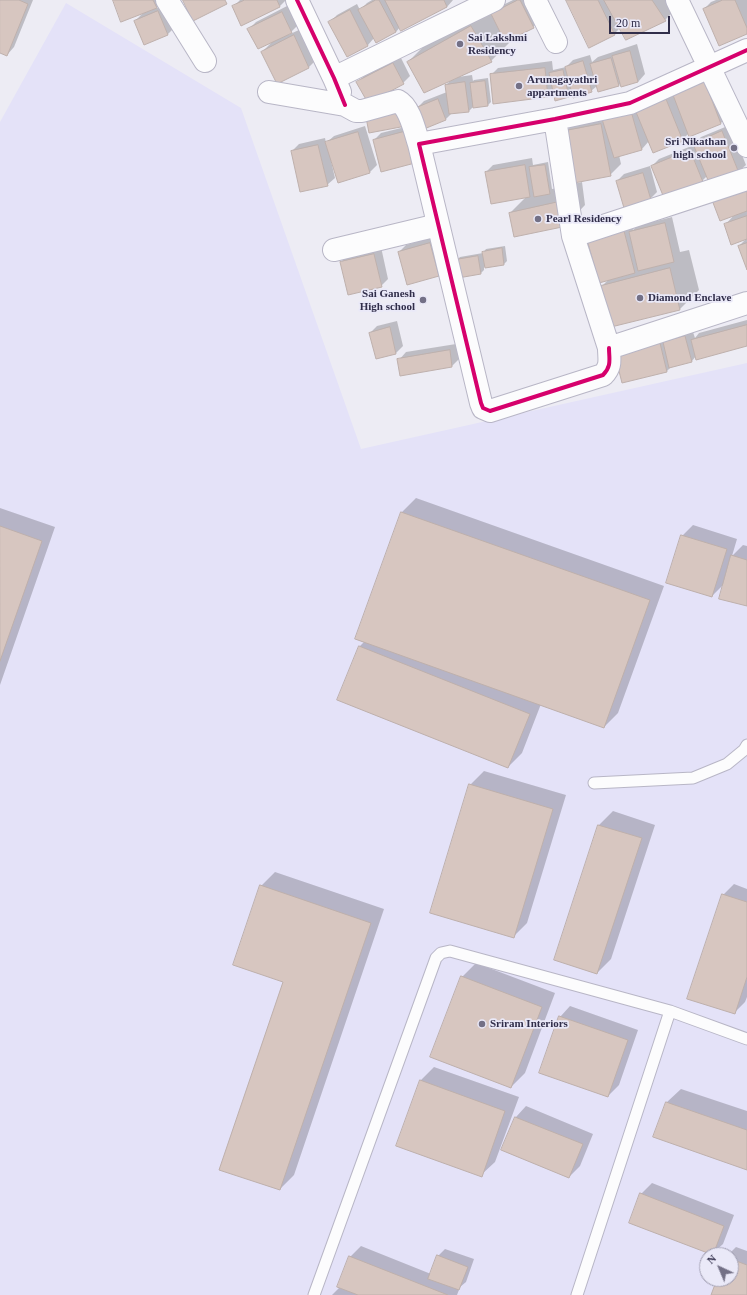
<!DOCTYPE html>
<style>
body{margin:0}
#map{position:relative;width:747px;height:1295px;overflow:hidden;background:#edecf4;font-family:Georgia,serif}
canvas{display:block}
.north{position:absolute;left:699px;top:1247px;width:40px;height:40px;box-sizing:border-box;background:#eae9f8;border:1px solid #a09eb2;border-radius:50%;rotate:316deg;font-size:11px;font-weight:700;line-height:16px;text-align:center;color:#312e4a}
.north::after{content:'';display:block;margin:auto;width:14px;height:18px;background:#737086;clip-path:polygon(50% 0,100% 100%,50% 72%,0 100%)}
.scale{position:absolute;left:609px;top:16px;width:61px;height:18px;box-sizing:border-box;border:2px solid #312e4a;border-top:0;padding-left:5px;font-size:12px;line-height:14px;white-space:nowrap;color:#312e4a;-webkit-text-stroke:3px #eae9f8;paint-order:stroke}
</style>
<div id="map">
<canvas width="747" height="1295"></canvas>
<div class="north">N</div>
<div class="scale">20 m</div>
</div>
<script>
const g = document.querySelector('canvas').getContext('2d');
g.lineJoin = 'round';
function fillPath(path, color) { g.fillStyle = color; g.fill(path, 'evenodd'); }
function strokePath(path, color, width, dash) { g.strokeStyle = color; g.lineWidth = width; g.lineCap = dash ? 'butt' : 'round'; g.setLineDash(dash || []); g.stroke(path); }
function write(font, color, halo, rows, align = 'center') {
  g.font = font + ' Georgia,serif'; g.lineWidth = 3.5; g.setLineDash([]); g.textBaseline = 'middle'; g.strokeStyle = halo; g.fillStyle = color; for (const [text, x, y, turn = 0] of rows) {
    g.save(); g.translate(x, y); g.rotate((+turn || 0) * Math.PI / 180); g.textAlign = isNaN(turn) ? turn : align; if (halo) g.strokeText(text, 0, 0); g.fillText(text, 0, 0); g.restore();
  }
}
fillPath(new Path2D(`
 M66,3L241,108L361,449L747,363V1295H0V122ZM707,1255H731V1279H707Z`), '#e4e2f8');
fillPath(new Path2D(`
 M1,0H33L14,47L7,55L0,52Z
 M114,0H163L155,9L165,4L175,27L168,34L144,44L135,21L144,12Z
 M240,0H286L280,6L242,24L233,7Z
 M372,0H453L447,7L400,27L396,32L374,38L368,45L348,56L330,22L337,15L357,4L360,10L367,3Z
 M513,0H530L540,20L533,27L509,39L510,42L491,61L458,77L472,75L473,81L474,80L488,78L491,102L488,105L474,106L469,111L452,113L446,119L425,128L417,108L424,101L447,92L446,85L451,80L408,62L427,43L490,7L493,13L499,7Z
 M567,0H684V1L665,20L620,28L614,34Z
 M716,0H747V33L704,9L711,2Z
 M289,5L298,25L288,35L301,29L316,60L309,67L277,83L262,52L273,41L249,29L256,22Z
 M637,44L645,74L638,82L621,83L618,86H597L591,91L572,93L568,96L554,90L548,96L491,75L498,68L552,61L553,70L566,67L573,60L590,55L592,62L598,57Z
 M400,56L410,76L403,83L358,82L365,75Z
 M712,76L728,116L721,123L690,135L689,133L682,140L649,141L642,149L619,155L621,164L610,175L566,131L577,121Z
 M410,99L422,155L374,140L381,133L401,128Z
 M730,125L746,165L738,172L707,176L702,181L652,166L659,159L694,145V144L701,137Z
 M365,126L377,165L370,172L339,182L332,160L331,161L335,178L327,185L292,151L299,144L325,138L326,143L334,136Z
 M532,158L533,165L548,162L552,189L582,182L585,205L566,225L510,213L527,196L486,172L493,165Z
 M650,166L657,192L650,199L617,181L624,174Z
 M747,184V238L725,225L735,214Z
 M672,217L680,252L689,250L699,290L680,309L602,286L608,280L588,237L630,220L633,230L637,226Z
 M437,236L445,268L438,275L399,252L406,245Z
 M747,238V267L739,246Z
 M505,246L507,261L504,264L484,267V270L481,273L459,277L456,261L460,257L483,253L486,249Z
 M381,247L388,279L381,286L341,262L348,255Z
 M747,320V345L696,356L692,361L671,367L667,371L616,355L692,329L695,338L699,333Z
 M397,321L403,346L396,353L377,358L370,333L377,326Z
 M456,344L459,359L452,366L401,375L399,360L406,352Z
 M416,498L664,586L618,713L604,727L541,704L522,753L508,767L360,646L364,642L356,639L402,512Z
 M0,508L55,527L0,685Z
 M693,525L737,539L732,556L743,545L747,546V605L724,584L712,596L682,536Z
 M484,771L566,795L527,923L513,937L470,785Z
 M613,811L655,825L611,959L597,973L556,960L599,825Z
 M275,872L384,909L294,1175L280,1189L284,981L261,886Z
 M734,884L747,889V997L745,1002L734,1013L723,895Z
 M476,963L555,993L525,1073L511,1087L462,977Z
 M570,1006L638,1030L619,1085L608,1096L560,1017Z
 M434,1067L519,1097L495,1162L481,1175L421,1080Z
 M681,1089L747,1111V1168L667,1102Z
 M526,1106L593,1134L580,1166L569,1177L502,1149L516,1117Z
 M652,1183L734,1215L723,1244L712,1254L641,1194Z
 M361,1246L431,1274L438,1256L445,1249L474,1259L466,1282L460,1287L457,1295H332L340,1287L350,1257Z
 M736,1247L747,1251V1295H712L718,1279H731V1255H728Z`), '#0003');
const building = new Path2D(`
 M0,0H19L28,4L7,56L0,53Z
 M113,0H153L157,8L121,22Z
 M183,0H225L227,4L193,21Z
 M245,0H277L280,7L241,26L232,6Z
 M376,0H379L396,32L376,43L358,10Z
 M385,0H444L447,7L401,31Z
 M518,0H520L534,28L505,42L491,14Z
 M566,0H598L615,35L589,48Z
 M604,0H652L666,21L626,40Z
 M723,0H735L747,28V34L719,46L703,9Z
 M350,10L368,46L347,57L328,22Z
 M158,11L168,35L144,45L134,21Z
 M282,12L292,33L258,49L247,29Z
 M471,26L492,62L424,93L407,62Z
 M294,35L309,68L277,84L261,52Z
 M630,51L638,82L621,87L612,56Z
 M611,58L619,86L598,92L590,64Z
 M583,61L592,92L573,98L565,67Z
 M393,63L404,84L368,103L356,82Z
 M545,68L548,97L493,104L490,74Z
 M563,70L569,97L555,101L549,73Z
 M485,81L488,106L473,108L470,83Z
 M465,82L469,112L449,114L445,85Z
 M705,82L721,124L689,137L673,95Z
 M438,99L446,120L424,129L416,108Z
 M666,99L683,141L653,153L636,112Z
 M403,105L406,126L369,133L365,112Z
 M631,111L642,150L614,158L602,119Z
 M601,124L611,176L574,183L565,131Z
 M407,131L415,163L381,172L373,140Z
 M722,131L739,173L710,185L693,144Z
 M358,132L370,173L338,183L325,142Z
 M318,145L328,186L300,192L291,151Z
 M690,150L703,182L664,198L651,166Z
 M525,165L530,197L491,204L485,172Z
 M545,165L550,194L534,197L529,167Z
 M643,173L651,200L624,208L616,181Z
 M747,187V211L720,221L712,200Z
 M563,201L567,226L514,237L509,213Z
 M747,216V239L731,245L724,224Z
 M665,223L674,262L638,271L629,232Z
 M623,227L635,273L599,283L586,236Z
 M430,243L439,276L407,285L398,252Z
 M747,243V270L738,246Z
 M502,248L504,265L485,268L482,252Z
 M374,254L382,287L348,295L340,262Z
 M478,256L481,274L458,278L455,260Z
 M670,268L680,310L611,327L601,286Z
 M747,325V346L696,360L691,340Z
 M390,327L396,354L376,359L369,333Z
 M685,336L692,362L669,368L663,342Z
 M660,343L667,372L622,383L615,355Z
 M450,350L452,367L400,376L397,359Z
 M401,512L650,600L604,728L355,639Z
 M0,526L42,541L0,661Z
 M681,535L727,549L712,597L666,583Z
 M731,555L747,560V606L719,599Z
 M359,646L530,714L508,768L337,700Z
 M469,784L553,809L514,938L430,913Z
 M598,825L642,838L597,974L554,960Z
 M260,885L371,923L280,1190L219,1170L283,982L233,965Z
 M722,894L747,902V977L735,1014L687,999Z
 M461,976L542,1007L511,1088L430,1057Z
 M559,1016L628,1040L608,1097L539,1073Z
 M420,1080L505,1111L482,1177L396,1146Z
 M666,1102L747,1130V1170L653,1137Z
 M515,1117L583,1144L569,1178L501,1150Z
 M640,1193L724,1226L713,1255L629,1223Z
 M437,1255L468,1267L459,1290L428,1279Z
 M349,1256L448,1295H358L337,1287Z
 M731,1259L747,1265V1295H711L717,1279H731Z`);
fillPath(building, '#d7c6c0');
strokePath(building, '#beb0ac', 1);
const service = new Path2D(`
 M594,783L693,778L727,764L744,750L747,745
 M314,1295L436,958L441,953L450,951L670,1011L747,1039
 M577,1295L670,1011`);
const minor = new Path2D(`
 M167,0L205,61
 M297,0L334,78L340,92
 M535,0L556,42
 M677,0L747,146
 M334,78L494,0
 M269,92L345,105L356,111H362L398,101C410,107 415,132 419,144
 M555,119L573,236L609,348L747,303
 M573,236L747,179
 M334,250L438,225
 M609,348C609,359 612,366 603,375L490,411L483,408L481,403L419,144L555,119L630,103L747,50`);
strokePath(service, '#b8b6c6', 13);
strokePath(minor, '#b8b6c6', 24);
strokePath(service, '#fcfcfd', 11);
strokePath(minor, '#fcfcfd', 22);
strokePath(new Path2D(`
 M297,0L334,78L345,105
 M609,348C609,359 612,366 603,375L490,411L483,408L481,403L419,144L555,119L630,103L747,50`), '#d6006c', 4);
for (const [x, y, r, color] of [
 [460,44,4,"#737086"],
 [519,86,4,"#737086"],
 [734,148,4,"#737086"],
 [538,219,4,"#737086"],
 [640,298,4,"#737086"],
 [423,300,4,"#737086"],
 [482,1024,4,"#737086"]
]) { const dot = new Path2D(); dot.arc(x, y, r, 0, 2 * Math.PI); g.fillStyle = color; g.fill(dot); strokePath(dot, '#eae9f8', 1.5); }
write('bold 11px', '#312e4a', '#eae9f8', [
 ["Sai Lakshmi",468,38],
 ["Residency",468,51],
 ["Arunagayathri",527,80],
 ["appartments",527,93],
 ["Sri Nikathan",726,142,"right"],
 ["high school",726,155,"right"],
 ["Pearl Residency",546,219],
 ["Sai Ganesh",415,294,"right"],
 ["High school",415,307,"right"],
 ["Diamond Enclave",648,298],
 ["Sriram Interiors",490,1024]
], 'left');
</script>
